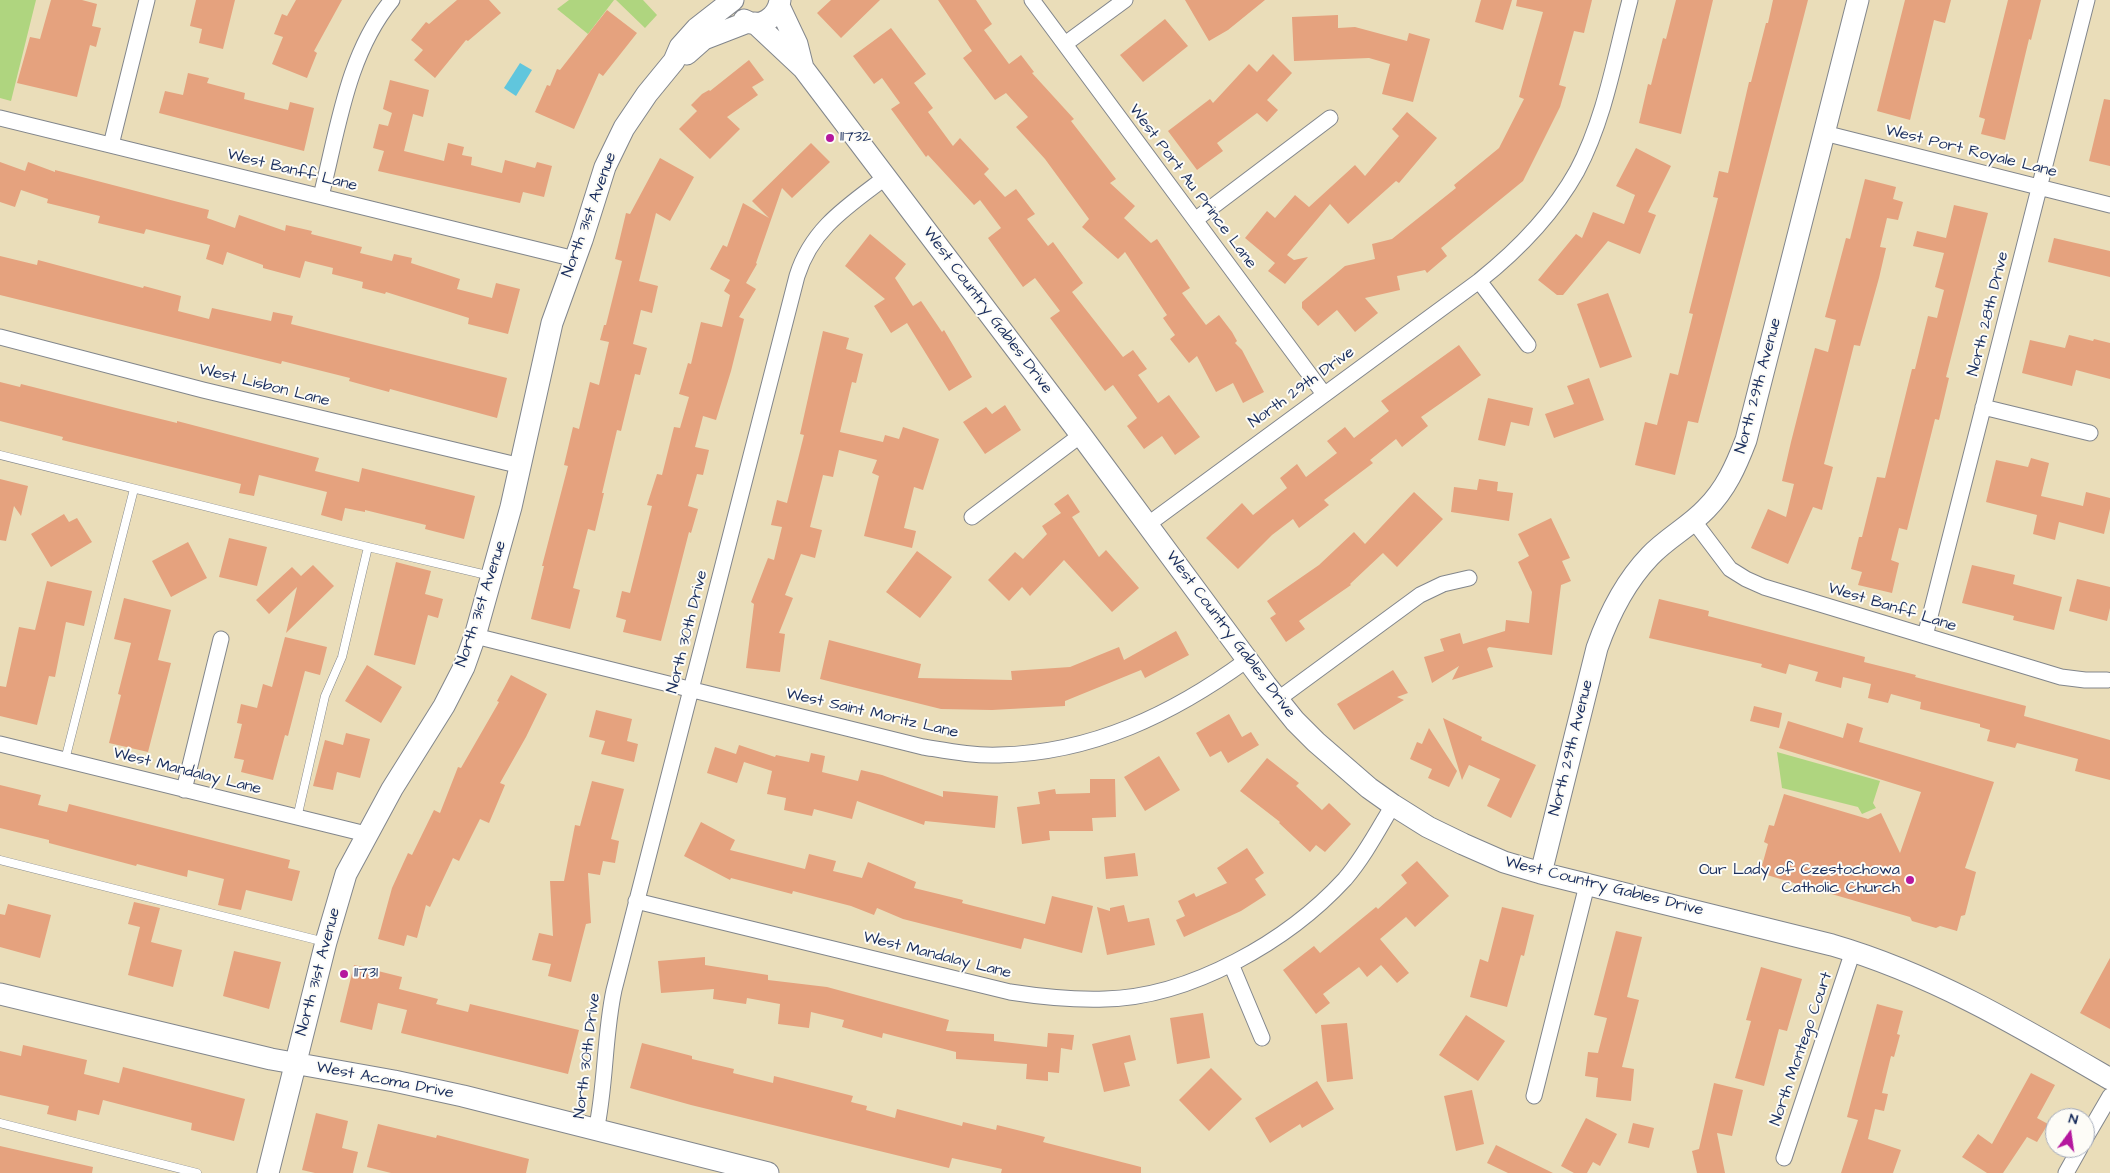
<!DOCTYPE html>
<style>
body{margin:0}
#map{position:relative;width:2110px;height:1173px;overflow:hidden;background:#eaddb9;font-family:"Architects Daughter",sans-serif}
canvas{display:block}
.north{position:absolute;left:2045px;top:1108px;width:50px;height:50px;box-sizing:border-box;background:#fdfcf7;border:1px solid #a3aaba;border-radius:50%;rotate:14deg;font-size:14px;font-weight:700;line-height:20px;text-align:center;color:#1b2f5e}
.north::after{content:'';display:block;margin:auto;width:18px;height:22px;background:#b5179e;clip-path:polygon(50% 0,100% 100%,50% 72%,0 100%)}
</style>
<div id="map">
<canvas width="2110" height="1173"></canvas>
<div class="north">N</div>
</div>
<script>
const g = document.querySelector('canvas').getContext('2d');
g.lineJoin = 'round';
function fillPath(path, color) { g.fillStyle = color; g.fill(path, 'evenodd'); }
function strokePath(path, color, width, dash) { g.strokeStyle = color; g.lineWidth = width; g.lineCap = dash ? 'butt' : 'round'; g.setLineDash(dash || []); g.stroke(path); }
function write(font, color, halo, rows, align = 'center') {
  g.font = font + ' "Architects Daughter",sans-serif'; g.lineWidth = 4; g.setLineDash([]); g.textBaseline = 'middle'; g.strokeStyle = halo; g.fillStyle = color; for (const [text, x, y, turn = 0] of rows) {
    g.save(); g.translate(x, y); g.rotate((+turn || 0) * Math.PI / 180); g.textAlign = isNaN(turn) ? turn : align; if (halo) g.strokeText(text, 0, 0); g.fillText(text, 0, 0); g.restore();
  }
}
fillPath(new Path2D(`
 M0,0H36L11,101L0,98Z
 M569,0H614L588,34L557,9Z
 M616,0H643L657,15L645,28Z
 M1777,752L1880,781L1873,803L1876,808L1862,814L1858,807L1782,788Z`), '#afd57f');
fillPath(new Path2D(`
 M520,63L532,70L516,96L504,88Z`), '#60c6dd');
fillPath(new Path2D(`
 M51,0H82L97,4L92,26L101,28L96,47L90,45L77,97L17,83L30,37L40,39Z
 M196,0H235L223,49L199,43L202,29L190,26Z
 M296,0H342L314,51L317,53L307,78L272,64L283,37L274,34L282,14L287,16Z
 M457,0H489L501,13L468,41L466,40L435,78L414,60L423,50L411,40L426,22L429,24Z
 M831,0H880L841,38L817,13Z
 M938,0H976L992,24L984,30L1009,64L1021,55L1034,72L1032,73L1074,119L1071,121L1116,179L1110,183L1135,206L1124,218L1151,243L1157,239L1190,288L1182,293L1206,325L1219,315L1232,332L1237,341L1235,343L1242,350L1264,392L1243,403L1233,383L1216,392L1197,356L1189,363L1170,339L1175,335L1163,318L1167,315L1125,252L1118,259L1082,227L1089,219L1045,159L1016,127L1028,117L1006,93L995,100L963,58L972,51Z
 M1185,0H1265L1228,30L1209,41Z
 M1481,0H1512L1503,30L1475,22Z
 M1517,0H1592L1584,33L1574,31L1559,85L1566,87L1560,107L1523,181L1441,248L1447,256L1427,273L1425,270L1397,276L1400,290L1365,298L1378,313L1355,332L1337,310L1318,326L1302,308V302L1345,266L1375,259L1372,244L1392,239L1456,188L1454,185L1499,148L1524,99L1519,97L1543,12L1516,6Z
 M1676,0H1713L1681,134L1639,123L1648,84L1651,85L1663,38L1666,39Z
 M1773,0H1808L1698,423L1688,421L1675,475L1635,465L1645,422L1657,425L1670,373L1678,375L1693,314L1689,313L1718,198L1713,197L1719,171L1728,173L1749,82H1751L1766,23H1768Z
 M1905,0H1951L1945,23L1934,20L1910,120L1877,111Z
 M2008,0H2041L2031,40L2029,39L2005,140L1981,134L1985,119L1979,117Z
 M607,10L637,33L603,76L599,73L574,129L535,112L547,85L550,86L557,69L560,70Z
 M1338,15V28L1355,27L1407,41L1409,33L1430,39L1413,102L1382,94L1390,64L1369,58L1294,61L1292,17Z
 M1165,19L1188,46L1143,82L1120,55Z
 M891,28L926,74L914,83L933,108L928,112L953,146L960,138L989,169L984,174L1005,197L1016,189L1035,214L1027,219L1048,246L1053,242L1083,283L1072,292L1123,357L1133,350L1147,369L1138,375L1158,403L1169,395L1200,437L1175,455L1162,436L1144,449L1127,426L1137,418L1113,385L1105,391L1050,318L1060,311L1035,278L1023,287L988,238L1001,228L980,200L974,205L928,155L926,157L891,109L900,103L882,78L874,84L853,56Z
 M1273,54L1292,73L1267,100L1278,110L1267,122L1257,113L1217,143L1223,151L1197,170L1168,131L1210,99L1213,103L1249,64L1257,72Z
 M749,60L764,80L752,87L758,95L727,117L740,129L710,159L679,129L697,111L691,105L702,94L709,90L710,91Z
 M188,73L209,78L207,83L245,93L244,99L288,110L290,102L314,108L304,151L159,113L165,91L183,95Z
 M390,80L429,90L423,117L413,114L404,151L444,161L448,143L464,147L462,155L472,157L471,165L502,173L505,160L535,168L537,162L552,166L544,197L523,192L520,203L378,171L384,151L373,148L379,124L388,126L392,113L383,109Z
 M2104,99L2110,100V166L2089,161Z
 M1407,112L1437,138L1399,183L1396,181L1348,224L1330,204L1287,255L1294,260L1308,257L1285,284L1268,271L1275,263L1245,238L1267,211L1275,218L1295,195L1309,207L1355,165L1365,176L1399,136L1392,129Z
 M811,143L830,162L792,198L782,188L756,263L757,264L746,283L756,289L739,317L744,319L731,371L716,420L703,416L695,447L709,450L703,475L697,474L688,506L698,509L691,533L689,532L661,641L623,632L626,620L616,617L622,591L630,593L652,506L647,505L657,474L662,475L674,427L680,428L689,397L679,394L688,363L691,364L701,322L722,327L730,295L724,291L730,280L710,269L723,245L727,247L743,203L769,218L752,201Z
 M1636,148L1671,166L1648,212L1656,215L1640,254L1608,241L1563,295H1557L1538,280L1576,234L1582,238L1593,212L1624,224L1635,195L1616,186Z
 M660,158L694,177L670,221L656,213L639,281L658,286L652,313L641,310L633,344L647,348L640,375L635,374L621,431L617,430L602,493H604L595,531L588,529L573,588L580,590L570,629L531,619L544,566H542L568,466L564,465L573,427L579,429L590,382L599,385L609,342L600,340L604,325H606L622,261L615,259L626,213L630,214Z
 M0,162L25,171L28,162L55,172V170L209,210L207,218L235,228L239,215L285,231L286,225L312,231L311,234L362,247L360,253L392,261L394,254L412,258L411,263L460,279L457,289L492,298L496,283L520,289L508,334L468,324L469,318L386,292L385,294L362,288L363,282L332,274L333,268L305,261L300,278L263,268V265L227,252L223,265L206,259L210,245L146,229L144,234L98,223L100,216L47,203L48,199L21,190L15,207L0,202Z
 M1865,179L1896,187L1893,199L1903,202L1898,220L1887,218L1880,247L1886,248L1879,278L1860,346L1854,345L1824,464L1833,467L1822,510L1813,507L1788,564L1751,548L1768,509L1786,517L1794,484L1782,481L1791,442L1815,348L1828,352L1836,320L1825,317L1846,238L1850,239Z
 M1954,205L1988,213L1946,377L1949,378L1939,420L1935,419L1907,530L1899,528L1891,560L1899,563L1892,593L1858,585L1862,572L1851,569L1859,537H1862L1877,477L1885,478L1912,369H1915L1928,316L1937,318L1944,290L1935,287L1944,253L1913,246L1917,231L1946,238Z
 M870,234L906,264L895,278L913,306L921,301L942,332L944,330L972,377L949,391L907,323L891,333L874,306L885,299L845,266Z
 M2054,238L2110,251V277L2048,262Z
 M0,256L37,265L38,260L143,288L144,286L181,296L178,311L209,319L212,308L271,321L273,312L293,316L291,324L507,378L497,418L390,389L389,392L349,381L350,378L282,361L281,364L0,295Z
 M1608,293L1632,357L1600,368L1577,304Z
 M823,331L849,338L846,349L863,354L856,383L852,382L840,432L883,442L885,435L899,439L903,427L939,439L923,490L914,487L904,528L916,531L912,548L864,536L879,476L872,473L877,460L839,450L833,477L823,475L810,527L822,530L815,558L801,554L785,595L793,598L779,633L785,634L780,672L746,668L754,604L751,602L768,558L774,560L782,527L771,525L777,500L787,503L804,435L800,434Z
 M2069,335L2093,341L2094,339L2110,343V379L2076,370L2072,386L2022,373L2030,340L2065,348Z
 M1459,345L1481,375L1421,417L1428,426L1402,447L1396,439L1370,460L1373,463L1324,500L1329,505L1299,528L1293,519L1272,535L1238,569L1206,538L1242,503L1253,515L1287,488L1280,478L1297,464L1306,477L1337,453L1327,441L1345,427L1354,438L1389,411L1381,401Z
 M1589,378L1604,420L1554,438L1545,414L1574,404L1567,386Z
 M0,382L20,387L21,384L124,410L177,423V421L319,458L315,471L359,482L362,468L475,496L464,539L425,529L426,525L365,510V512L345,508L342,521L321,515L327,492L259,475L254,496L239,493L241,484L62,440L63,437L0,421Z
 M1488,398L1533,408L1529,426L1511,422L1505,446L1478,440Z
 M1005,405L1021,430L985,454L963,422L986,407L992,414Z
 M2031,458L2049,463L2041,496L2083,506L2086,492L2110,498V509L2104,534L2059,522L2055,540L2033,534L2037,515L1986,502L1996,460L2028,467Z
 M0,479L28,486L21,516L14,506L6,541L0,540Z
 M1479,479L1498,482L1497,491L1513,493L1509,521L1451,512L1454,487L1477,490Z
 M1414,492L1443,519L1397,567L1383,553L1350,584L1351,585L1299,621L1305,629L1286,642L1270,618L1276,614L1267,601L1319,565L1354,532L1365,544Z
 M1068,494L1080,512L1072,517L1099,557L1106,550L1139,588L1112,612L1064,560L1030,596L1022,587L1009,601L988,580L1015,552L1023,559L1047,534L1042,526L1061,513L1054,504Z
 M64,514L69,522L77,518L92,542L51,567L31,534Z
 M1551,518L1570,558L1562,561L1571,581L1561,585L1552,655L1489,647L1487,649L1493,667L1452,680L1459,666L1432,683L1424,657L1444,651L1440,639L1460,633L1463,644L1505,631L1506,620L1529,623L1532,592L1518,562L1529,556L1518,534Z
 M229,538L267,547L257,586L219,577Z
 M188,542L207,578L171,597L152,561Z
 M917,551L952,577L920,618L886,592Z
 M396,562L431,571L425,594L443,599L438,618L428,615L415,665L374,655Z
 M313,565L334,586L286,633L297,587L269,614L256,600L292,567L301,576Z
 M1972,565L2015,575L2013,584L2062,597L2054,630L2013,620L2014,616L1962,603Z
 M2077,579L2110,587V608L2107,621L2069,611Z
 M47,581L92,591L84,626L66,622L55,677L49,676L37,725L0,716V686L6,687L19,627L35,630Z
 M124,598L171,610L158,660L171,663L148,752L109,743L121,695L118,694L131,643L114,639Z
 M1659,599L1709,611L1708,616L1865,657L1864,662L1916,675L1915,677L2026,706L2024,716L2110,740V780L2075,771L2078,759L2017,743L2015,748L1987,741L1990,730L1980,727V724L1920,709L1921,702L1891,694L1888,703L1868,698L1871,684L1843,677L1841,688L1815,681L1818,672L1789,664L1786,674L1761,667L1762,664L1649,638Z
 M1176,631L1189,655L1145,678L1141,670L1065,701V706L992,710L941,709L820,679L829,640L921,664L918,678L1012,680L1011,671L1070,667L1119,647L1124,660Z
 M285,637L327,647L320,675L305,671L288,736L285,735L273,780L241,772L244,760L234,758L242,724L237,723L241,704L257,708L263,684L272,687Z
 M367,665L402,687L381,723L345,701Z
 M1393,670L1408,693L1397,697L1404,700L1354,730L1337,704Z
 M511,675L547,694L526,737L500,783L505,785L489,823L480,819L459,861L453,858L430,907L426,905L417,938L407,935L404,946L378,939L392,888L408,853L412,855L434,810L440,813L458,767L461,768L499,702L497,701Z
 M1754,706L1782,713L1779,728L1750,721Z
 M596,710L632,719L627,741L638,744L634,762L601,754L605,741L589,737Z
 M1229,714L1242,737L1251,732L1259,745L1228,763L1221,751L1210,757L1196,733Z
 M1443,718L1482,737L1481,740L1536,765L1511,818L1487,806L1500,779L1469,765L1462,780Z
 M1788,721L1843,738L1847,723L1863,728L1859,742L1994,782L1965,868L1976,872L1965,915L1961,916L1957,931L1940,926L1936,928L1912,921L1910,917L1760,873L1768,844L1764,842L1769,825L1774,826L1784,794L1868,819L1881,813L1900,853L1921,792L1779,748Z
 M1429,728L1457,771L1449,787L1428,778L1432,769L1410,759L1417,742L1422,744Z
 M346,733L370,739L360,778L337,772L333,790L313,786L325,740L343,745Z
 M739,745L775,757L776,755L809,762L811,753L825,756L822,772L858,781L861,770L882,775L943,797V791L998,796L995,828L925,821L924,825L857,801L852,819L814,809L812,816L784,810L786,798L767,794L772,771L744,762L737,783L707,773L715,747L736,754Z
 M1159,756L1180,790L1145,811L1124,777Z
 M1267,758L1299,783L1296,786L1322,810L1329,803L1351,824L1325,852L1316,845L1310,852L1279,823L1280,822L1240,791Z
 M1090,779H1115L1116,817L1092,818L1093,831H1049L1050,840L1022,844L1017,807L1040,804L1038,792L1055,789L1056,794L1090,793Z
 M592,781L624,789L611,839L619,841L615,863L603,861L600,875L588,873L591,923L586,924L571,982L548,976L551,964L532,960L539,933L553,936L550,881H564L575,825L580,826Z
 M0,785L41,795L38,805L67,812L69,804L290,860L288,868L300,871L292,901L246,890L241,910L218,905L224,879L188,870L187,877L137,864L136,866L49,843V840L0,828Z
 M701,822L735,840L730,850L805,869L809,854L836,861L833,871L862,878L868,862L916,882L914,888L963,900L962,903L1045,924L1052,896L1093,906L1082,953L1024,938L1021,949L903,919L877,908L874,915L851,906L793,891L792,894L731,878L730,880L684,856Z
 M1247,848L1264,873L1255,879L1266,895L1241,911L1184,937L1176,920L1185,916L1178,901L1194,893L1196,897L1227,883L1217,868Z
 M1135,853L1138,876L1106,879L1104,857Z
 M1417,861L1449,896L1415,927L1406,917L1380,939L1409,973L1397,983L1381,965L1367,977L1359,967L1323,994L1330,1003L1316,1014L1283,970L1314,946L1320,953L1376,907L1378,909L1407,883L1401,875Z
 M134,902L160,908L151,942L182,950L173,987L128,975L140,927L128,924Z
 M8,904L51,915L40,958L0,947V914L5,915Z
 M1124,905L1128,922L1149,918L1155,945L1107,955L1097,907L1110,911V908Z
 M1502,907L1534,915L1524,956L1521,955L1507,1007L1470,997L1480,959L1488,962Z
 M1616,931L1642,937L1627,997L1639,1000L1622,1067L1634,1069L1631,1101L1596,1097L1598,1078L1585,1076L1588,1052L1598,1053L1607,1018L1594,1015Z
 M234,951L281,962L269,1009L223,996Z
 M705,957V965L768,975V980L827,987L949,1020L946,1031L994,1034V1041L1047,1047L1048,1033L1074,1035L1072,1050L1061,1048L1059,1073L1048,1072V1081L1026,1079L1027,1064L956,1059V1052L883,1033L882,1038L842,1027L844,1020L811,1012L809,1028L778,1024L780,1004L747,998L746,1004L713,999L714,989L661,993L658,961Z
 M2110,958V1029L2080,1013Z
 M354,965L402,977L399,989L438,999L436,1004L468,1012L470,1004L579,1030L568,1074L401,1033L407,1010L378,1003L372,1030L340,1022Z
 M1761,967L1802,979L1787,1031L1779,1029L1764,1086L1735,1078L1751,1021L1746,1020Z
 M1877,1004L1903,1011L1897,1034L1900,1035L1894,1057L1891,1056L1882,1093L1888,1094L1884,1111L1875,1109L1868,1139L1901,1150L1893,1173H1841L1858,1120L1847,1117Z
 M1203,1013L1210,1058L1177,1064L1170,1018Z
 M1466,1015L1505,1041L1478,1081L1439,1055Z
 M1347,1023L1353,1079L1327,1082L1321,1025Z
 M1130,1035L1136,1060L1124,1063L1130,1086L1104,1092L1092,1044Z
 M642,1043L692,1056V1059L734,1069L733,1073L773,1083L774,1076L853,1096L851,1102L867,1106L866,1110L895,1118L897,1109L962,1126L963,1122L996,1130L997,1125L1045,1137L1043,1142L1141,1167V1173H1001L1002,1169L952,1158L949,1168L691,1105L630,1088Z
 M23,1045L87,1060L84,1074L119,1083L123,1067L245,1099L234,1141L191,1130L192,1123L103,1100L99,1115L78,1110L76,1121L47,1114L49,1106L0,1095V1051L21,1056Z
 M1211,1068L1242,1099L1209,1131L1179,1100Z
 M2031,1073L2055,1085L2037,1118L2048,1124L2037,1142L2027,1137L2003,1173H1987L1962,1157L1978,1134L1992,1144Z
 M1317,1081L1334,1109L1302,1128L1300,1124L1270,1143L1255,1118Z
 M1714,1083L1743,1090L1732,1136L1717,1133L1725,1173H1697L1692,1151L1699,1149Z
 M1472,1090L1484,1144L1456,1151L1444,1096Z
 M316,1113L348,1121L342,1148L358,1152L353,1173H315L302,1170Z
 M1586,1118L1617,1134L1600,1166L1593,1162L1587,1173H1574L1561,1166Z
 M1633,1123L1654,1128L1649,1148L1628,1143Z
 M378,1124L436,1138L437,1135L529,1159L526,1173H391L367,1167Z
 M1496,1145L1553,1173H1508L1487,1163Z
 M0,1146L93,1167L92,1173H0Z`), '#e5a27e');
const lane = new Path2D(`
 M0,455L368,547L491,576
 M65,760L134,489
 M297,818L325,696L342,657L368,547
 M0,860L325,942
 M0,1123L197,1173`);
const street = new Path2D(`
 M1032,0L1324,394
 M1065,44L1125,0
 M0,118L575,259
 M1824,133L2110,205
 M111,145L147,0
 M321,196C338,130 347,54 392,0
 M1195,220L1330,118
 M1479,281L1528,345
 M0,337L203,390L521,466
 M1983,407L2090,433
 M972,517L1081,435
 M1693,520L1730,569L1746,579L1764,587L2061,677L2085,680H2107
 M1147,525L1479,281C1518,250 1553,214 1577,171C1605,118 1615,57 1630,0
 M475,636L923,747C948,751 973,756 999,755C1092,753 1173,714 1247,660
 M1925,636L2087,0
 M1277,700L1420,595L1443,584L1469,578
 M0,744L366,834
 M184,790L221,639
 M636,901L1010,992C1042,997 1073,1000 1105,999C1191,997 1288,941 1345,879C1364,857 1378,830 1393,805
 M1231,964L1262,1038
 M1534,1096L1587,885
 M596,1131C606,1085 604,1037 614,990L797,276C812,228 848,206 886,177
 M2085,1139L2110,1096
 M1784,1158L1853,951
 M2066,1173L2080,1148`);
const secondary = new Path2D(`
 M779,6L797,44L803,68
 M744,20C760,30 778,17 780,0
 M755,23L803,68L1081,435L1266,685L1295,721L1316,742L1369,788L1393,805L1428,827L1463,844L1504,862L1541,873L1832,945C1932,974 2021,1027 2110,1079
 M687,54L704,39L748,22
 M1541,873L1597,648C1609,614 1625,582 1650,556C1667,538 1689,527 1706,509C1726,489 1736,466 1746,440L1858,0
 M0,994L271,1059L394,1081L463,1096L768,1173
 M268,1173L326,942L346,874L392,789L444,706L464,667L475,636L511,507L552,323L582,240L605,167L624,128L647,94L674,61L680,47L697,28L733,0`);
strokePath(lane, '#82868c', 9);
strokePath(street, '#82868c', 17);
strokePath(secondary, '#82868c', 23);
strokePath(lane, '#fff', 8);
strokePath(street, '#fff', 15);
strokePath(secondary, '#fff', 21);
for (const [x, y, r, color] of [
 [830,138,5,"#b5179e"],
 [1910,880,5,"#b5179e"],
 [344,974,5,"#b5179e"]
]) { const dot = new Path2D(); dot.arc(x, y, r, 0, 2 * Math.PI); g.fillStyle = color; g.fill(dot); strokePath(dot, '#fdfcf7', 2); }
write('16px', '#1b2f5e', '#fdfcf7', [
 ["11732",840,138],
 ["Our Lady of Czestochowa",1900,871,"right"],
 ["Catholic Church",1900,889,"right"],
 ["11731",354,974]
], 'left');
write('16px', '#1b2f5e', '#fdfcf7', [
 ["West Port Royale Lane",1971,152,14],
 ["West Banff Lane",292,171,14],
 ["West Port Au Prince Lane",1192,187,53],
 ["North 31st Avenue",590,215,-70],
 ["West Country Gables Drive",987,311,53],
 ["North 28th Drive",1989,314,-76],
 ["West Lisbon Lane",264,386,14],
 ["North 29th Avenue",1759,386,-75],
 ["North 29th Drive",1302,388,-36],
 ["North 31st Avenue",482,604,-72],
 ["West Banff Lane",1892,608,17],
 ["North 30th Drive",688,632,-76],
 ["West Country Gables Drive",1230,635,53],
 ["West Saint Moritz Lane",872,714,13],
 ["North 29th Avenue",1572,748,-76],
 ["West Mandalay Lane",187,772,14],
 ["West Country Gables Drive",1604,887,14],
 ["West Mandalay Lane",937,956,14],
 ["North 31st Avenue",319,972,-75],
 ["North Montego Court",1802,1049,-71],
 ["North 30th Drive",588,1056,-83],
 ["West Acoma Drive",385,1081,11]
]);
</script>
